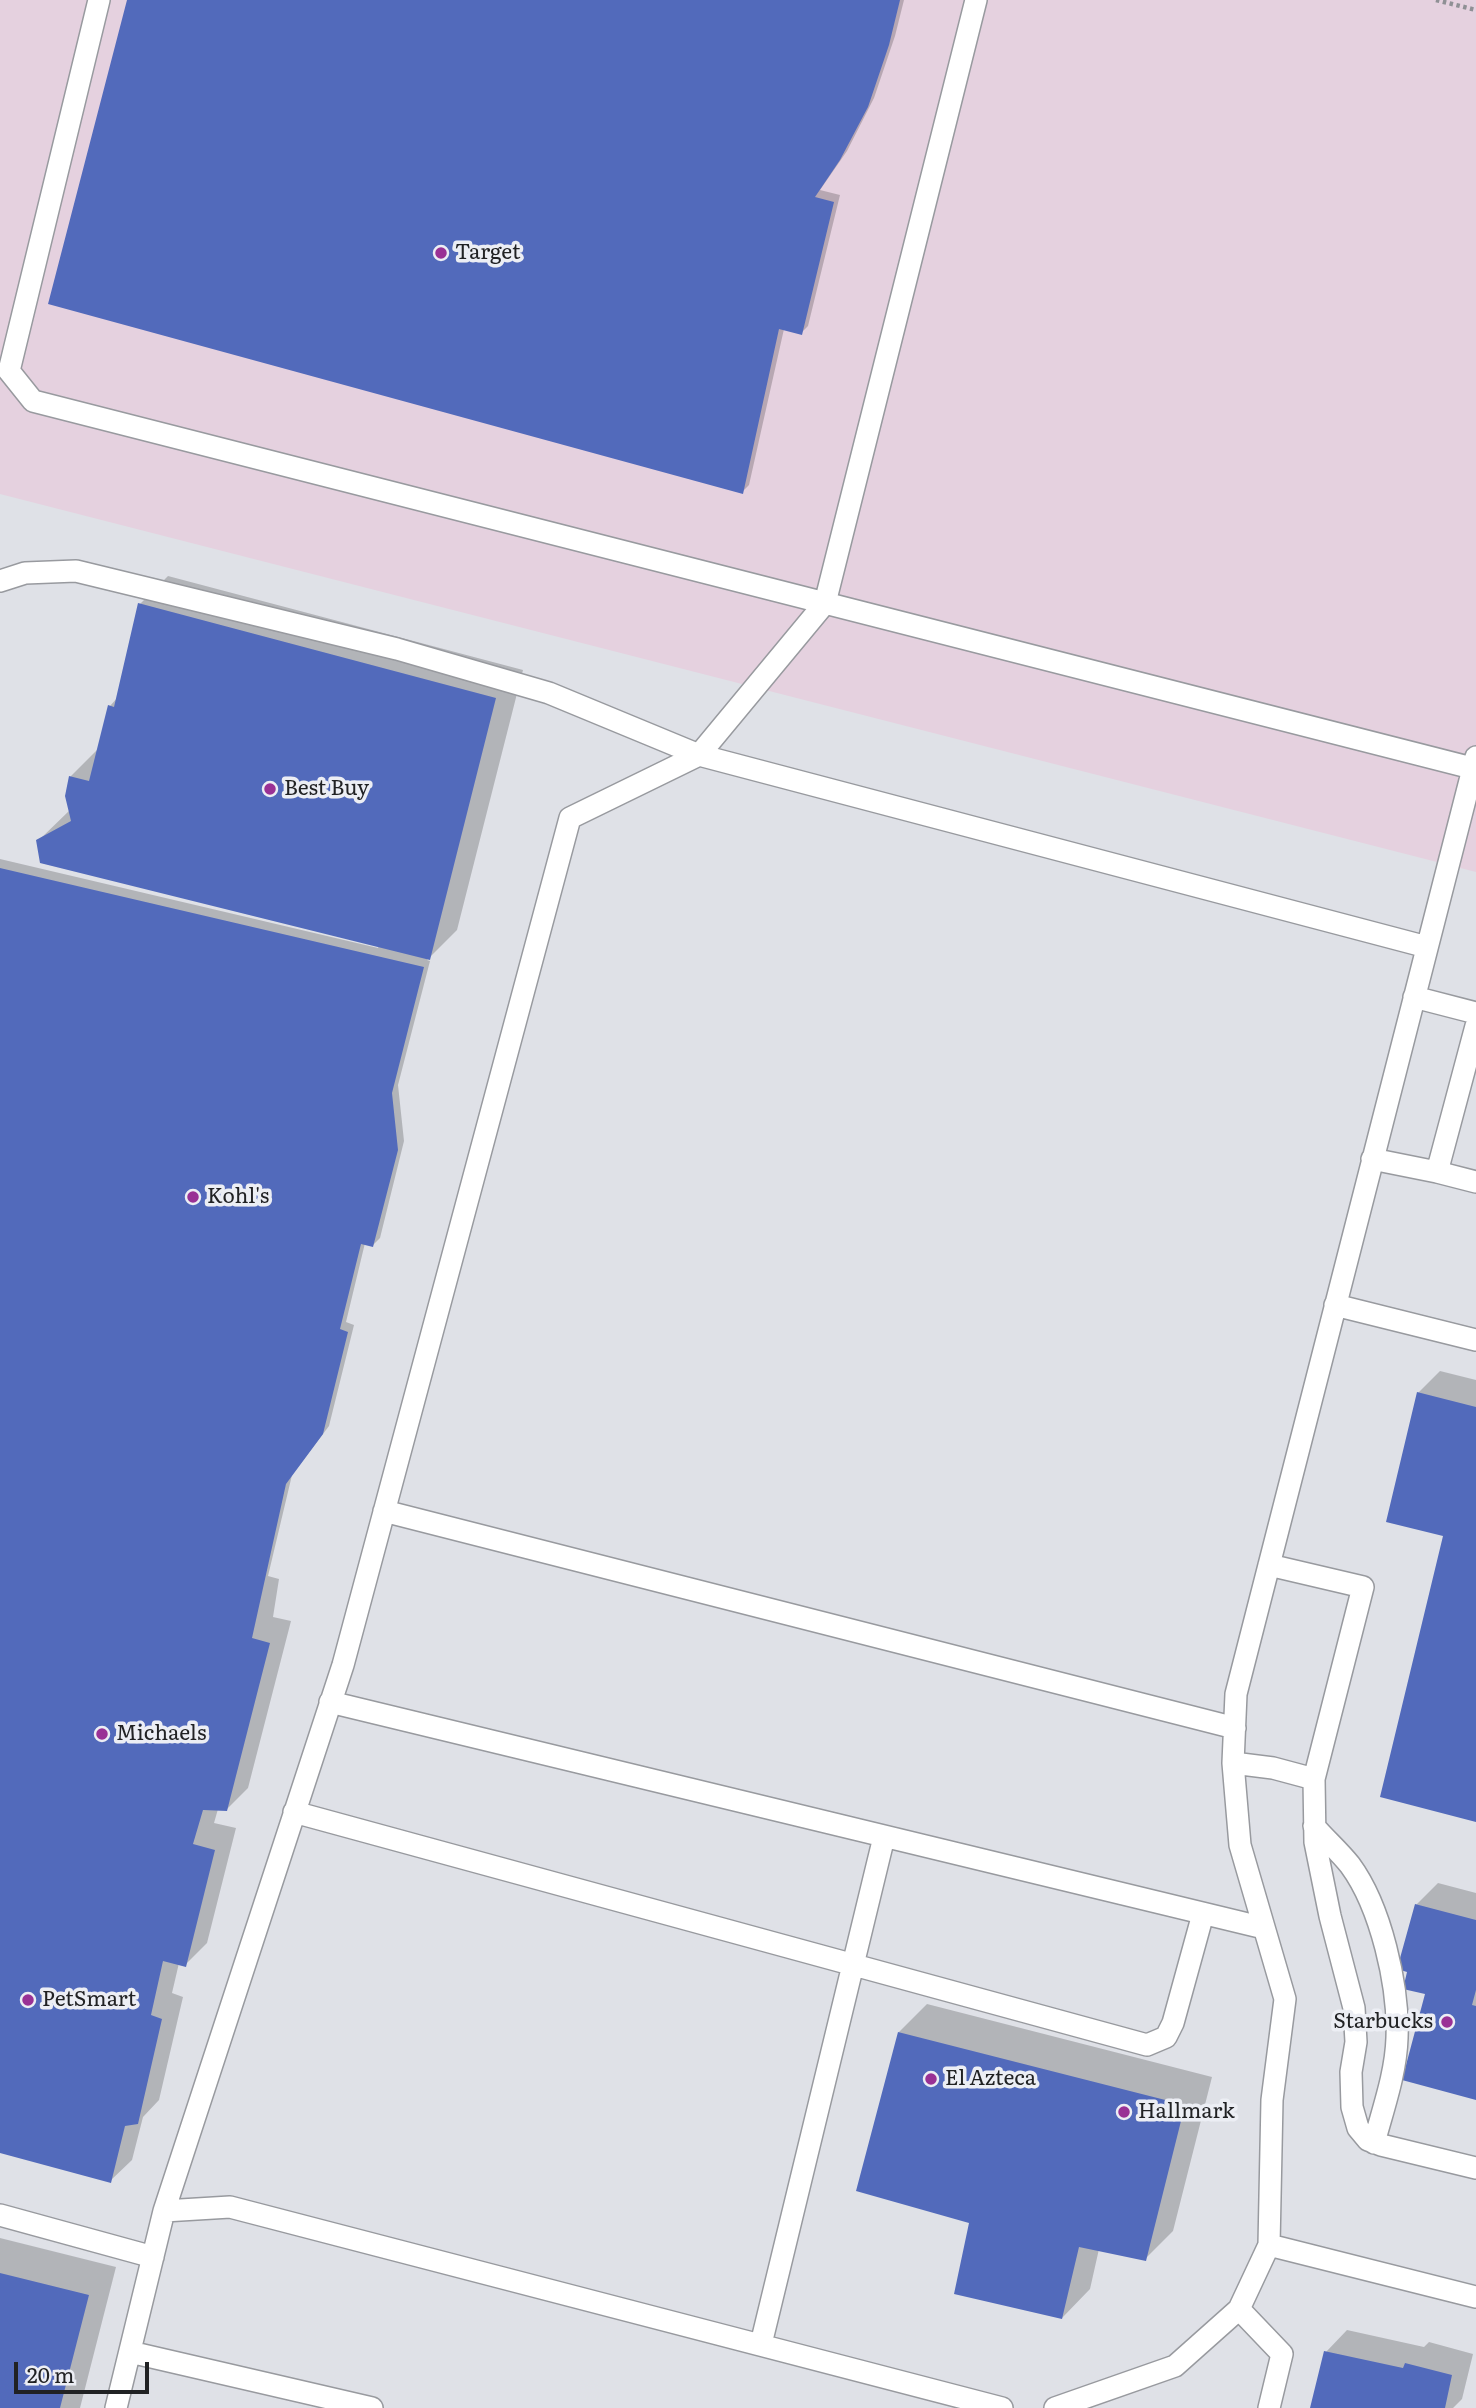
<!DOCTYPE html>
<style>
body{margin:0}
#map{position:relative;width:1476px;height:2408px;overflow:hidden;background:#dfe1e7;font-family:Literata,serif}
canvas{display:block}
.scale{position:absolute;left:14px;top:2362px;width:135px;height:32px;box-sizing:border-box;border:4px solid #212224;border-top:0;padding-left:9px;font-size:21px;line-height:24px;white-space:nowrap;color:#212224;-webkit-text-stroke:5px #eceef4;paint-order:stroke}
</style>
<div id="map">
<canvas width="1476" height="2408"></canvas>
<div class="scale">20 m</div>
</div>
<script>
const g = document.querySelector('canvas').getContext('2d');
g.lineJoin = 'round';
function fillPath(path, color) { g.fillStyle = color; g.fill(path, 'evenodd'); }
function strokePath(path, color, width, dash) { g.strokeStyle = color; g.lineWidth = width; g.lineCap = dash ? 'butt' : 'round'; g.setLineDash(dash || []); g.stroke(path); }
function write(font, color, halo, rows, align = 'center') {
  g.font = font + ' Literata,serif'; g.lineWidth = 7; g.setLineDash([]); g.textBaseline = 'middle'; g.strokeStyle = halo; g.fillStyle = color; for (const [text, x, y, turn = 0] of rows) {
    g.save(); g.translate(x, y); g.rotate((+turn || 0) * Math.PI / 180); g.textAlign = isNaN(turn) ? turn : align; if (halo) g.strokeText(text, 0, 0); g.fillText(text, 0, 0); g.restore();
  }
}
fillPath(new Path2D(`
 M0,0H1476V872L0,494Z`), '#e5d1df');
fillPath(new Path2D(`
 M129,0H904L895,36L874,98L847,151L820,190L840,195L808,326L801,333L784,329L749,485L742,492Z
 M168,576L523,670L457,930L427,960L430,961L398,1085L404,1141L380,1238L373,1245L365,1243L346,1322L354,1325L329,1426L292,1475L268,1576L279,1579L273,1617L291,1621L248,1788L226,1810L218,1809L214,1823L236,1828L207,1943L185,1965L179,1963L172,1993L183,1997L159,2100L143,2117L132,2160L110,2181L0,2151V859L378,948L379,945L38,841L70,810V777L99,748L110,706L118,697L140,604Z
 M1440,1371L1476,1380V1820L1445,1535L1418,1393Z
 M1438,1883L1476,1893V2098L1427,1993L1416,1905Z
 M927,2004L1212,2077L1173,2231L1145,2259L1099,2249L1090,2289L1062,2318L971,2222L899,2032Z
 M0,2238L116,2267L80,2408H0Z
 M1347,2330L1424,2347L1429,2342L1473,2354L1462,2399L1453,2408H1312L1326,2352Z`), '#0003');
fillPath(new Path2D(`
 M127,0H900L889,45L868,107L840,160L815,197L834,202L802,335L779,329L743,494L48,304Z
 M138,603L496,698L430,960L40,863L36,840L71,821L65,796L69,776L89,781L108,705L114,707Z
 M0,868L424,967L392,1093L398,1150L373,1247L361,1244L340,1329L348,1332L323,1434L286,1484L252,1638L270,1643L227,1811L203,1810L193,1844L215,1850L186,1967L163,1961L151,2015L162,2019L138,2124L125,2126L111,2183L0,2153Z
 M1417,1392L1476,1407V1822L1380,1797L1443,1536L1386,1522Z
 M1415,1904L1476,1920V1990L1472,2005L1476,2006V2100L1402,2080L1425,1994L1403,1989L1407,1972L1397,1969Z
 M898,2032L1185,2105L1146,2261L1079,2247L1062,2319L954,2294L969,2223L856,2191Z
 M0,2273L89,2295L60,2408H0Z
 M1324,2351L1403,2368L1405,2363L1452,2375L1445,2408H1310Z`), '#526abb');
const service = new Path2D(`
 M99,0L9,371L33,401L1476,769
 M0,581L25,573L76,571L397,649L549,693L699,755L1427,947
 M1476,757L1236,1694L1233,1763L1240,1845L1285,1999L1272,2100L1269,2245L1476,2297
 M1414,997L1476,1013
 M1372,1159L1437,1172L1476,1026
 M1437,1172L1476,1182
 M1335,1305L1476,1340
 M384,1511L1235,1728
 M1269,1565L1363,1587L1314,1779
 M330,1702L1264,1928
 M1233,1763L1273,1768L1314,1779L1315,1842L1330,1916L1354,2008L1356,2042L1351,2072L1352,2107L1358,2128L1368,2140L1381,2145L1476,2168
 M294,1812L1147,2045L1166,2037L1173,2023L1203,1914
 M1314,1826C1325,1839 1339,1851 1350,1865C1381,1907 1399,1986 1397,2038C1396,2073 1383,2109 1374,2143
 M164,2211L343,1665L570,818L699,755L825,603L976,0
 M0,2215L153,2257
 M1239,2309L1282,2354L1269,2408
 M761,2344L884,1837
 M130,2352L372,2408
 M116,2408L164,2211L230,2207L1002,2408
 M1055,2408L1175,2366L1239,2309L1269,2245`);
strokePath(service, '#989a9f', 24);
strokePath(new Path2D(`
 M1436,0L1476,10`), '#8f9095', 4.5, [3.5, 3.5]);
strokePath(service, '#fff', 21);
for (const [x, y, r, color] of [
 [441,253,7,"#993195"],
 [270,789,7,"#993195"],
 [193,1197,7,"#993195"],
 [102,1734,7,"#993195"],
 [28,2000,7,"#993195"],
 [1447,2022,7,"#993195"],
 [931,2079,7,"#993195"],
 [1124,2112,7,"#993195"]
]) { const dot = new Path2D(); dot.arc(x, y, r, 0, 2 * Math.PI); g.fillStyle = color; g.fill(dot); strokePath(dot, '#eceef4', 2.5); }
write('21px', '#212224', '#eceef4', [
 ["Target",455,253],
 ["Best Buy",284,789],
 ["Kohl's",207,1197],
 ["Michaels",116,1734],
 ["PetSmart",42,2000],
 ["Starbucks",1433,2022,"right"],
 ["El Azteca",945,2079],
 ["Hallmark",1138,2112]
], 'left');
</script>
